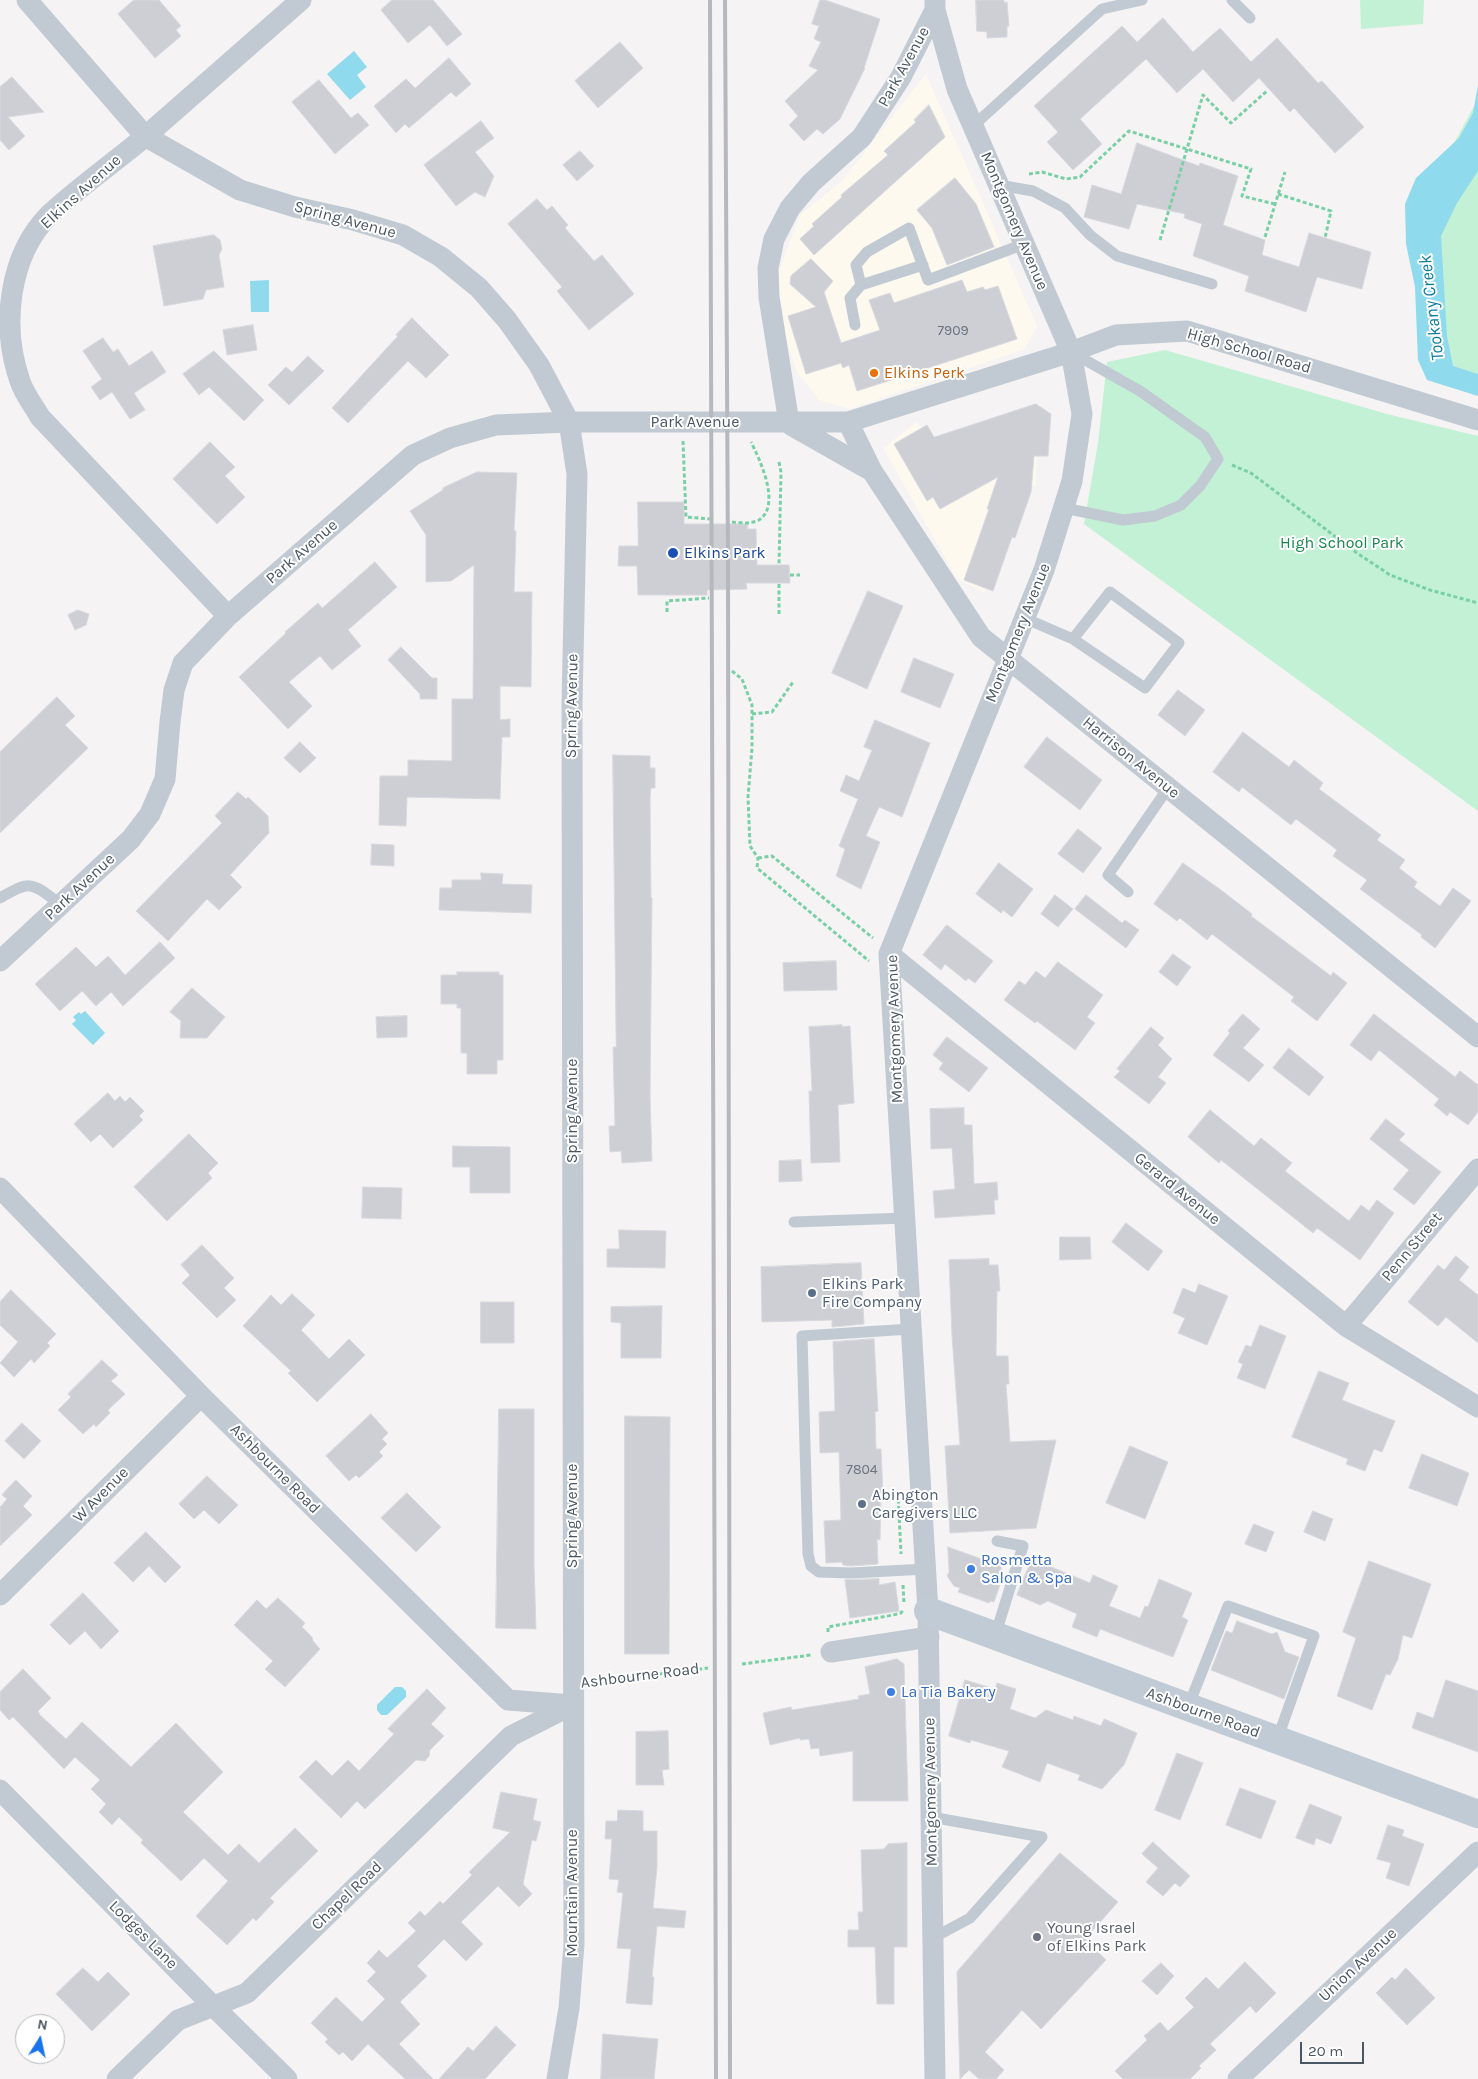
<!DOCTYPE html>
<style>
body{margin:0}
#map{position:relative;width:1478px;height:2079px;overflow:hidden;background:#f5f3f3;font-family:Karla,sans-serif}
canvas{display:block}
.north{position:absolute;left:15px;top:2014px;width:50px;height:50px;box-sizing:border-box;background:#fff;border:1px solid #b7bbc0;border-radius:50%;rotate:10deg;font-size:14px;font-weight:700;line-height:20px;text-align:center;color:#4a5661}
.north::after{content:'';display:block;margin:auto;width:18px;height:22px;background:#1a73e8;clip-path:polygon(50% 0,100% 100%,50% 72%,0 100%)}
.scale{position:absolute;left:1300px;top:2042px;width:64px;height:22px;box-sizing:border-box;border:2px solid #4a5661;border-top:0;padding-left:6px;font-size:15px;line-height:18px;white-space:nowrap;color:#4a5661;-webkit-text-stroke:4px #fff;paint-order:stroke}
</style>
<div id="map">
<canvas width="1478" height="2079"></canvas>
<div class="north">N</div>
<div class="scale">20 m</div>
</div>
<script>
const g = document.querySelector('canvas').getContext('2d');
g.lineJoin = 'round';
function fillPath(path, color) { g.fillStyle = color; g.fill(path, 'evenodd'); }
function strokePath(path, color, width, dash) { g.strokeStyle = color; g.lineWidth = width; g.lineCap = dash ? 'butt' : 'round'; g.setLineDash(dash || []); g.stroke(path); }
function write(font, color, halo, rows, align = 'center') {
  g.font = font + ' Karla,sans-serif'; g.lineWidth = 4; g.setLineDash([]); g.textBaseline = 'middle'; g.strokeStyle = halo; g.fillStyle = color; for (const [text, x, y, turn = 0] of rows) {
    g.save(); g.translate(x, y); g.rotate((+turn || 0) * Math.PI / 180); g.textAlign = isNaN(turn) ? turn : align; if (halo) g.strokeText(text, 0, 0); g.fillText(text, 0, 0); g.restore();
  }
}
fillPath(new Path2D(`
 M926,74L1037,326L1025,349L850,409L819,400L797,372L780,321L779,271L800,215L841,182Z
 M1038,411L1036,484L1029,487L1001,570L984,592L957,579L883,448L917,422L934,442Z`), '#fdf9ef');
fillPath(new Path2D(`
 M1360,0H1424L1423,24L1361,29Z
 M1478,99V389L1445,380L1425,270L1446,158Z
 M1165,350L1387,414L1478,436V811L1084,524L1098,443L1107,362Z`), '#c3f1d5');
fillPath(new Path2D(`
 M354,51L367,67L357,75L366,87L350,100L327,74Z
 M1478,85V171L1457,203L1441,236L1447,336L1453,366L1478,374V396L1427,380L1418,360L1415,287L1406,244L1405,204L1416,178L1459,138L1473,113Z
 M269,280V312H251L250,281Z
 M85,1011L105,1033L93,1045L72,1024L76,1020L73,1017L79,1012L81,1014Z
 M395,1687H402L406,1691V1697L387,1715H381L377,1710V1705Z`), '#90daee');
const building = new Path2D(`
 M134,0H159L181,26L176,30L181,36L155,58L118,14Z
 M392,0H433L462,34L447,46L430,25L408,43L381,10Z
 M820,0H825L880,19L864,68H865L840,119L823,134L817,129L804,141L789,125L798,116L785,101L818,70L809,66L821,42L814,39L819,26L812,24Z
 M976,0H1004V3L1007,2L1009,26H1007V37L987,38V32L977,31Z
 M1163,18L1193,52L1220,28L1251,62L1277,38L1318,83L1322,81L1364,127L1335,153L1294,108L1290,112L1259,78L1233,102L1203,69L1177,93L1146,59L1080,119L1102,144L1073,170L1047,142L1058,132L1034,106L1122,26L1137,42Z
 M620,42L643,68L598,108L575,81Z
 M449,58L471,84L456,97L451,92L409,128L405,124L396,133L374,106L406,79L415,88Z
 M12,77L44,112L8,117L25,136L9,150L0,140V87Z
 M319,80L351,118L358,113L369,125L335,154L292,102Z
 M929,105L945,137L814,255L800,239L814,226L812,224L842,197L841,195L888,155L884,151L916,122L914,120Z
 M481,121L494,138L475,152L494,176L485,197L475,192L456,206L424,165Z
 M1137,143L1199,166L1200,163L1238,176L1223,225L1265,240L1262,255L1299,267L1309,233L1371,252L1362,289L1317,277L1306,312L1245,291L1249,276L1193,256L1202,224L1184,218L1185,214L1137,204L1129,229L1084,217L1092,185L1121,194Z
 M580,151L594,166L577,181L563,165Z
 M955,178L976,204L994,247L947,265L932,228L917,210Z
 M537,199L547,210L552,206L568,225L565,228L594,261L602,255L634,294L589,330L557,291L562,287L508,224Z
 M214,235L220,240L222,249L219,255L224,287L206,290L203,299L164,306L153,246Z
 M811,259L833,281L824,292L841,343L880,330L869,300L890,293L894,303L962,280L967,292L983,287L985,290L998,286L1017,339L857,391L849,365L843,368L841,363L806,374L788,316L816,307L790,284L791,276Z
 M412,318L449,355L426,378L408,361L348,423L332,408L385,350L398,336L396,335Z
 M253,325L257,350L227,355L223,330Z
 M103,338L113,352L118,349L129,366L152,351L166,372L134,393L145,410L130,419L112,392L100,400L91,387L102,379L83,351Z
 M214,351L264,400L244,421L209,387L199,395L183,374Z
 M308,356L324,371L289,405L268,385L286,367L292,372Z
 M1036,404L1051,414L1048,456H1034L1031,492L1015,538L1012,537L993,591L964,580L989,509H987L998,477L940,509L933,497L927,501L894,444L927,425L934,437Z
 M210,442L235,467L225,476L245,497L217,524L173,479Z
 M477,472L517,473L514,531H516L514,592H532L531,687L500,686V720L510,719V737H502L500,799L407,797L406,826L379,825L380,776H408V760L452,761V699H473L474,565L451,581L426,582V535L410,511L443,490V488Z
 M638,502H684V524H748L747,529H756L757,565H789L790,583H746L747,589L707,590V595H638L637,566H618L619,546H638Z
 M375,562L397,587L348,630L361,646L332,670L320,656L289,682L312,706L288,729L239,677L286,633L285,632L318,603L322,608Z
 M868,591L903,606L867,689L832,673Z
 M78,610L89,614L86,625L75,630L68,615Z
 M401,647L432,678H437V699H420V694L388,660Z
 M914,658L954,674L940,708L901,692Z
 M1178,690L1205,710L1185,736L1158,715Z
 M57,697L75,716L65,725L88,748L0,833V752Z
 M875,720L930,743L902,817L879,807L866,836L880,842L861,889L836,876L845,849L839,846L858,799L840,791L846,775L859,781L872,750L864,747Z
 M1243,732L1289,767L1294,760L1323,783L1319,789L1381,835L1377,840L1405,860L1399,868L1417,882L1414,887L1440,906L1453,888L1471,901L1435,948L1421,937L1422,935L1360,889L1367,880L1333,856L1337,850L1296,819L1291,825L1242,787L1239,792L1213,772Z
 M1047,737L1102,780L1080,810L1024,767Z
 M300,742L316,758L300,773L284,758Z
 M613,755L650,756V768H655V788H651L650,798L651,898H652L650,1096L652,1161L622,1163L621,1151L610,1152L609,1126H615L613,1047H616Z
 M238,792L246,799L248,797L268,816L269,833L230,875L242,887L219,910L207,899L168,941L136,911L222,823L215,816Z
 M1078,829L1102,848L1083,873L1058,854Z
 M372,844L394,845V866L371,865Z
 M999,863L1033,889L1012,917L1003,910L1001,913L976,894Z
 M1183,863L1221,890L1252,914L1251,916L1331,976L1333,972L1347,983L1317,1021L1291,1001L1294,997L1212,934L1207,940L1180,918L1177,921L1154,904Z
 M481,873L503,874L502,884L532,885L531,913L439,910L440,888H452V880H481Z
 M1055,895L1073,909L1058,927L1041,914Z
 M1086,895L1122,923L1125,920L1139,930L1126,948L1075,909Z
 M947,925L993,961L975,983L968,978L966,981L945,964L941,970L923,955Z
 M160,942L175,958L123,1006L111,992L96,1006L82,991L60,1011L35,984L76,947L96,967L108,956L125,975Z
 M1173,954L1191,967L1177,986L1159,972Z
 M836,961L837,990L784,991L783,963Z
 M1058,962L1103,995L1087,1017L1095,1023L1075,1050L1037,1021L1035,1023L1004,1000L1019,981L1025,985L1036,971L1045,978Z
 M457,972H499V975H503V1060H497V1074H467V1053H461V1008H457V1004H441V975H457Z
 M192,988L225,1017L207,1038H180L181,1021L170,1012Z
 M1243,1014L1260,1029L1243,1048L1264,1065L1249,1082L1213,1055L1230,1033L1228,1031Z
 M1374,1014L1455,1077L1460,1071L1478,1085V1112L1468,1125L1450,1112L1447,1116L1434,1105L1439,1099L1379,1050L1371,1061L1350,1045Z
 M407,1016V1037L377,1038L376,1017Z
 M842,1025V1027L850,1026L854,1103L838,1105L840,1162L811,1163L809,1091H812L809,1027Z
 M1151,1027L1164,1038L1158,1045L1172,1059L1158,1077L1166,1083L1149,1104L1114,1077L1120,1071L1117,1069Z
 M947,1037L988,1068L969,1092L939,1069L943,1063L933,1055Z
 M1289,1048L1324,1077L1309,1096L1273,1068Z
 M108,1093L115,1101L120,1096L125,1102L130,1097L144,1111L139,1116L143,1120L113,1148L100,1134L91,1142L74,1124Z
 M964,1108V1125H972L974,1184L997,1182L998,1200H994L995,1214L935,1218L933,1191L955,1189L952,1148L931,1149L930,1109Z
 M1210,1110L1254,1146L1261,1138L1292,1163L1285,1171L1349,1221L1361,1205L1369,1211L1377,1200L1394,1213L1360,1260L1317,1228L1313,1233L1221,1160L1219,1163L1188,1137Z
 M1386,1119L1405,1134L1399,1140L1441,1172L1414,1205L1393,1189L1409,1170L1370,1139Z
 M189,1134L218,1163L208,1173L212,1178L167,1221L134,1187Z
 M453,1146L510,1147V1193H470V1167H453Z
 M801,1160L802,1181L779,1182V1161Z
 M363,1187L402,1188L401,1219L362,1218Z
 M1126,1223L1163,1251L1148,1271L1112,1242Z
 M619,1230L666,1231L665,1268L607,1267V1249H619Z
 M1060,1237H1090L1091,1259L1060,1260Z
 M202,1245L234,1278L224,1288L236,1300L217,1318L182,1283L190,1275L181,1265Z
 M1456,1256L1469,1267L1459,1280L1478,1295V1343L1446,1317L1438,1326L1408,1302L1438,1265L1444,1270Z
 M989,1259V1265H998L1000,1291H997L996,1356H1008L1009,1384H1006L1010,1442L1056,1440L1036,1528L950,1533L945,1446L960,1445L952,1336L949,1260Z
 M861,1263L864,1324L832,1327V1320L762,1322L761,1267Z
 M1199,1284L1228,1296L1207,1345L1178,1333L1185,1318L1173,1313L1183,1288L1195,1293Z
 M11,1290L56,1334L47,1343L50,1346L34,1363L31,1359L14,1377L0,1363L18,1342L0,1325V1302Z
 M292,1294L315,1315L301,1330L329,1359L349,1339L365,1355L317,1402L288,1373L291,1371L243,1326L271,1295L281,1305Z
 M481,1302H514V1343H481Z
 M662,1306L661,1358H621V1323L611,1322V1307Z
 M1260,1325L1286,1336L1265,1389L1237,1378L1243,1364L1238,1362L1246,1345L1251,1347Z
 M874,1339L878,1411L875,1412L876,1449H881L883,1496H881L880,1540L877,1539L878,1564L851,1566L843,1565L842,1562L826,1563L824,1521L841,1520L839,1452L820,1453L819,1412L835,1411L833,1342Z
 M102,1360L118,1375L111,1381L125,1394L108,1410L110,1413L96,1427L94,1424L83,1434L58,1410L71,1397L68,1394Z
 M1319,1371L1349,1383L1342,1400L1395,1421L1382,1452L1374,1449L1365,1471L1346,1464L1348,1459L1292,1437Z
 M499,1409H534V1564L536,1629L496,1628Z
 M371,1414L388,1433L382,1439L387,1444L379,1452L383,1456L359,1478L356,1475L349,1481L326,1456Z
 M625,1416L670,1417L669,1654H625Z
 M22,1423L41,1441L24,1459L5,1441Z
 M1130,1446L1168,1462L1145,1519L1106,1503Z
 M1422,1454L1469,1473L1457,1506L1409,1488Z
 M207,1476L238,1505L219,1524L204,1510L194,1519L179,1504Z
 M16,1480L32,1496L23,1506L32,1515L0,1546V1507L7,1499L2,1495Z
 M407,1493L441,1527L416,1552L381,1518Z
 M1313,1511L1333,1519L1325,1541L1304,1532Z
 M1254,1524L1274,1532L1266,1552L1245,1544Z
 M146,1532L181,1567L165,1583L149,1566L133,1582L114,1563Z
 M948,1547L1001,1566L1002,1579L994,1602L990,1601L989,1603L958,1592L960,1588L954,1586L947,1576L949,1572Z
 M1032,1559L1090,1583L1093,1575L1118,1586L1109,1606L1140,1618L1145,1606L1148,1607L1159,1579L1192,1593L1182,1617L1188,1620L1173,1657L1100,1629L1097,1637L1072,1627L1077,1614L1048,1601L1040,1605L1017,1595Z
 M1369,1561L1431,1584L1412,1638L1403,1635L1398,1659L1390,1675L1386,1674L1372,1710L1337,1696L1356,1638L1343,1632Z
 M879,1579V1585L895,1582L899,1611L850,1618L845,1580Z
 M83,1593L119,1631L101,1649L85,1631L70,1645L50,1625Z
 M278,1598L305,1623L302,1627L312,1637L313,1641L320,1649L285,1687L265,1669L273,1661L234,1625L257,1600L266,1609Z
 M1237,1621L1272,1634L1277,1632L1285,1652L1299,1657L1284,1699L1211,1670L1226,1631L1232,1633Z
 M897,1659L904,1664L908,1801H853V1751L820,1756L819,1748L811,1749L809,1739L800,1740V1738L770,1745L763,1713L791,1707L792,1710L859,1699L858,1696L870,1694L865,1667Z
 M23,1669L51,1698L38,1711L40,1715L66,1739L82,1722L131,1767L176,1723L223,1772L183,1812L228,1855L239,1844L259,1863L295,1828L318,1851L270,1898L274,1902L256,1921L253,1918L227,1945L196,1916L228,1881L204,1858L181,1881L141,1843L143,1840L119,1817L112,1825L99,1812L106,1804L91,1789L100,1780L75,1757L64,1769L13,1717L9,1720L0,1710V1692Z
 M965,1680L995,1689L997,1683L1016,1689L1010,1709L1035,1718L1046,1710L1073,1720L1074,1716L1101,1726L1104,1719L1137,1733L1124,1765L1102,1789L1078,1780L1080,1775L1047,1763L1040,1782L1002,1767L1009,1751L971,1740L970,1743L949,1736Z
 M1446,1680L1478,1691V1752L1412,1728L1417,1712L1433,1718Z
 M427,1689L446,1708L431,1724L444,1736L430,1750L429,1756L425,1761L416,1760L365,1809L357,1801L341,1818L299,1777L316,1760L332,1776L348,1760L359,1771L394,1734L388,1729Z
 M668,1731L669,1769L662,1770L664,1785H636V1732Z
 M1177,1753L1203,1763L1180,1820L1155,1810Z
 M1240,1788L1276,1801L1261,1839L1226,1825Z
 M501,1792L537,1799L533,1820L541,1822L536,1841L532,1840L523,1884L532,1894L519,1907L498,1886L461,1922L483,1944L466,1961L444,1939L417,1966L427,1976L400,2002L420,2024L399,2044L433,2079H405L368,2044L352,2061L343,2052L339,2055L325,2042L328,2039L311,2023L336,1997L362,2022L385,1999L367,1981L376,1972L367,1963L379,1950L387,1958L416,1931L408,1923L420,1911L425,1916L440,1901L443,1904L472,1875L469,1872L510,1832L493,1828Z
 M1310,1804L1342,1817L1331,1844L1316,1838L1314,1845L1296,1838Z
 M618,1810L643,1811V1831H657V1867L653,1908L686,1911L684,1928L657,1926L652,1977H654L652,2005L626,2003L631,1949L617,1948L623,1893L617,1892L619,1880L609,1879L612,1839H605L606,1821H617Z
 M1388,1825L1404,1830L1402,1836L1424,1844L1409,1886L1386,1878L1391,1863L1377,1859Z
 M1153,1842L1190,1876L1180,1887L1175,1883L1163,1896L1146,1882L1158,1868L1142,1854Z
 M907,1843V1947H894V2004H877L875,1947H848V1930H859L858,1912H863L861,1850L884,1849L888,1844Z
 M1060,1853L1118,1902L1085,1939L1106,1960L1041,2029L1022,2010L985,2052L1004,2070L996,2079H979L969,2070L960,2079L957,1972Z
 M1245,1962L1276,1993L1256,2013L1250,2006L1210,2044L1216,2050L1199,2066L1201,2068L1190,2079H1123L1115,2071L1147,2040L1144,2036L1160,2022L1168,2031L1194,2007L1185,1998L1206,1977L1218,1989Z
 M1161,1963L1174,1976L1157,1995L1142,1981Z
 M83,1968L98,1982L108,1972L130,1994L92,2031L56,1994Z
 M1406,1968L1435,1998L1407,2025L1376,1993L1392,1977L1395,1980Z
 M496,2026L516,2045L485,2079H439L468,2047L473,2051Z
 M603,2034L658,2039L654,2079H601Z`);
fillPath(building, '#cdcfd5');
strokePath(building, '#d7d9de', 1);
strokePath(new Path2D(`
 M1029,174L1042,172L1066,179L1080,177L1129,131L1251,169L1242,196L1275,204
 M1278,194L1331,211L1325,238
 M1265,237L1285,172
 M1160,240L1203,95L1231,123L1268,90
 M683,441L686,517L710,519
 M779,462L781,472L779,565
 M1232,465L1251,473L1357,553L1390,575L1430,590L1478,603
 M732,522C741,523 751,524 759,520C782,505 759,458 751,442
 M790,575H800
 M667,612V601L709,598
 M779,614V583
 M732,671L742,679L752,705V748L748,797L750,846L758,858L757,868L869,961
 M752,714L772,712L793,682
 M758,858L772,856L873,938
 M898,1493L901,1554
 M903,1585L904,1604
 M828,1632V1627L893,1615L901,1613L903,1610
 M742,1664L811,1655
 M595,1682L708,1668`), '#7ad0a6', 3, [4, 2.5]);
strokePath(new Path2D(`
 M1232,0L1250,18
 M973,126L1102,9L1142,0
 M999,185L1033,191L1065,208L1090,235L1117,256L1212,284
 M923,265L861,285L856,265L867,252L909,228L928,280L1024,244
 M855,325L850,298L861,285
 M1064,508L1123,520L1155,516L1181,505L1200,486L1218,459L1205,437L1140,391L1071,352
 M1024,618L1073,639L1110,592L1179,643L1145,688L1073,639
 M1128,892L1108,875L1168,788
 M0,898C32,879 32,883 61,905
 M794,1222L905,1218
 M911,1329L802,1336L808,1554L811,1566L819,1572L851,1573L926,1569
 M995,1636L1023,1546L997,1541
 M1188,1707L1228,1606L1314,1636L1277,1740
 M931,1817L1042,1837L970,1918L933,1938`), '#c1cad2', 11);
strokePath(new Path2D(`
 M27,0L145,136L240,190L295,207L353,220L403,235L441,257L479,288L507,320L539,365L569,422L577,474L572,703L574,1944L569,2008L557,2079
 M935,10L957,89L1071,352L1082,414L1072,481L1044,570L889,954L928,1611L935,2079
 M848,422L872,471L981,637L1478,1037
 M789,423L769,297L768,268L774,239L790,208L811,183L862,137L901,77L935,10V2
 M791,425L872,471
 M228,616L40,417C34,406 24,394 20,381C1,327 8,256 50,214C80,186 115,162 147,135C198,90 249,45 301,0
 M889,954L1346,1326L1478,1407
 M0,961L131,839L150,814L165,779L170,722L174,690L183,663L228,616L413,455L450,438L496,425L569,422H848L1071,352L1116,335L1187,331L1478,420
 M0,1188L201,1396L508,1700L572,1705
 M1346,1326L1478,1169
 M0,1595L201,1396
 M831,1652L929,1637
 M0,1790L214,2007L287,2079
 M117,2079L178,2020L247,1993L511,1736L572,1705
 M1238,2079L1478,1852`), '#c1cad2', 21);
strokePath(new Path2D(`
 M928,1611L1478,1814`), '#c1cbd6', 28);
strokePath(new Path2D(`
 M710,0L716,2079
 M725,0L728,562L730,2079`), '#b5b8bd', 4);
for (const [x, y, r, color] of [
 [874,373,5,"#e8710a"],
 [673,553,6,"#1a4fb4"],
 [812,1293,5,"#5c6f8a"],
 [862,1504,5,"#5c6f8a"],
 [971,1569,5,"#3f7fe0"],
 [891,1692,5,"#3f7fe0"],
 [1037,1937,5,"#6b7280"]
]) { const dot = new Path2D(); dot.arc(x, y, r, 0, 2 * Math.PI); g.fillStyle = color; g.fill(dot); strokePath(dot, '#fff', 2); }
write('14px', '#6b747e', null, [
 ["7909",953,331],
 ["7804",862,1470]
]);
write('16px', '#4a5661', '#fff', [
 ["Park Avenue",904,67,-61],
 ["Elkins Avenue",81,192,-42],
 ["Spring Avenue",345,220,15],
 ["Montgomery Avenue",1014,221,67],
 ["High School Road",1249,351,16],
 ["Park Avenue",695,422],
 ["Park Avenue",302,552,-41],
 ["Montgomery Avenue",1018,633,-68],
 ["Spring Avenue",572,706,-89],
 ["Harrison Avenue",1131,758,39],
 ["Park Avenue",80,887,-43],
 ["Montgomery Avenue",895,1029,-92],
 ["Spring Avenue",572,1111,-90],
 ["Gerard Avenue",1177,1189,39],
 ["Penn Street",1412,1247,-50],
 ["Ashbourne Road",275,1469,45],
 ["W Avenue",101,1495,-45],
 ["Spring Avenue",572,1516,-90],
 ["Ashbourne Road",640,1676,-7],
 ["Ashbourne Road",1203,1713,20],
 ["Montgomery Avenue",931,1792,-91],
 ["Mountain Avenue",572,1893,-90],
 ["Chapel Road",347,1896,-44],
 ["Lodges Lane",143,1935,45],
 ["Union Avenue",1358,1965,-43]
]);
write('16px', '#c56008', '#fff', [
 ["Elkins Perk",884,373]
], 'left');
write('16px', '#17864f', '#fff', [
 ["High School Park",1342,543]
]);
write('16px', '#164399', '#fff', [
 ["Elkins Park",684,553]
], 'left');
write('16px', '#4e5e75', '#fff', [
 ["Elkins Park",822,1284],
 ["Fire Company",822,1302],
 ["Abington",872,1495],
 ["Caregivers LLC",872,1513]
], 'left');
write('16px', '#366cbe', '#fff', [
 ["Rosmetta",981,1560],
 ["Salon & Spa",981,1578],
 ["La Tia Bakery",901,1692]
], 'left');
write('16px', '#5b616d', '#fff', [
 ["Young Israel",1047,1928],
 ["of Elkins Park",1047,1946]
], 'left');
write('italic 18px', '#0c7c9b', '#fff', [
 ["Tookany Creek",1432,308,-97]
]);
</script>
